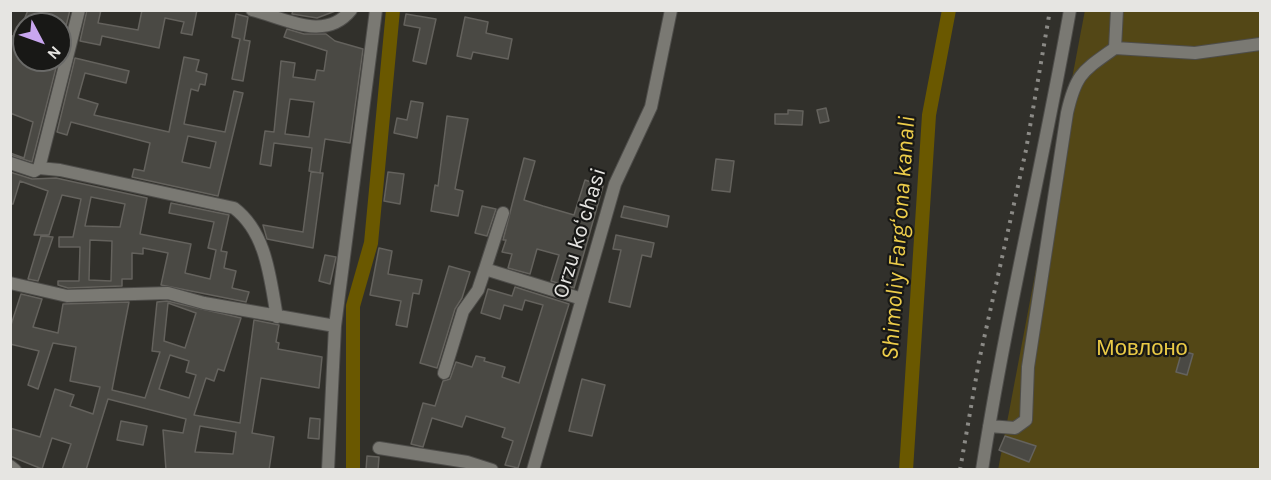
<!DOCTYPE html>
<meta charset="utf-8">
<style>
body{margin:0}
#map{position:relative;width:1271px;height:480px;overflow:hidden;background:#31302b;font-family:Karla,sans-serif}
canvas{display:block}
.frame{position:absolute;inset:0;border:12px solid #e6e5e2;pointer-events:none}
.north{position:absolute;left:12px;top:12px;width:60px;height:60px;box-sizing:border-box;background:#181816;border:2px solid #6a6a68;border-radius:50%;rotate:131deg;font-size:16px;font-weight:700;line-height:24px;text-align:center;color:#e6e5e2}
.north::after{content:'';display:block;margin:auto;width:21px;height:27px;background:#c8a6ef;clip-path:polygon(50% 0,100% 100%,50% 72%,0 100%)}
</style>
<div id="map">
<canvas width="1271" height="480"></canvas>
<div class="frame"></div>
<div class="north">N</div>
</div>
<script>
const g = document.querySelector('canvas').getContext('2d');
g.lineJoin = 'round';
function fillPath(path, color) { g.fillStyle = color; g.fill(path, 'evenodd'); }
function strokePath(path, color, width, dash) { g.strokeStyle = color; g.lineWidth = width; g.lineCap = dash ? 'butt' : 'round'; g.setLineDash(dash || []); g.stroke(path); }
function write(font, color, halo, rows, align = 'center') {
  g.font = font + ' Karla,sans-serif'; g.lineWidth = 4.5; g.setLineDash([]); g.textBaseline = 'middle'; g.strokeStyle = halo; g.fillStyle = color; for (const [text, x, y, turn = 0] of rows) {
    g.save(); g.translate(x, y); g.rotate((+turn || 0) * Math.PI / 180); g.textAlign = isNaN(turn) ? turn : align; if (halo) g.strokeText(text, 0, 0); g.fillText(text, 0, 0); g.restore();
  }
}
fillPath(new Path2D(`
 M1085,10L1260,11V469L998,470Z`), '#534716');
strokePath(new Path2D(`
 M353,470V306L371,243L393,10
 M906,470L929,115L949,10`), '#6a5800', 14);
const building = new Path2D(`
 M28,10H70L63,38L60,37V24H24V60H58L32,162L10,155V153L24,158L33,122L10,113V35L17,38Z
 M87,10H101L98,23L138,30L142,10H197L192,35L181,33L184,22L165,18L159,48L102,36L100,45L80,41Z
 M293,10H338L317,18L292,14Z
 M236,14L248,17L244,40L250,41L243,81L232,79L240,39L232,37Z
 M406,14L436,19L426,64L413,61L420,28L404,25Z
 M465,17L488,22L486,33L512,39L508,59L473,52L471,59L457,56Z
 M287,29L304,34H326L335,41L363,49L350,143L325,139L320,173L309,171L312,148L274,143L271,166L260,164L265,131L274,132L281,61L295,63L293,77L315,80L317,70L324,71L327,51L284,37ZM290,99L314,102L309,137L285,134Z
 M184,57L199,60L196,71L207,74L205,85L200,84L198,91L191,89L184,124L225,132L234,91L243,93L218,196L132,177L134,169L144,171L150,143L71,122L67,135L57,132L75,58L129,71L126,83L85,73L78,98L98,104L94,115L169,132ZM188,136L216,142L210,168L182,162Z
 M411,101L423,103L417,138L394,133L397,118L407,120Z
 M826,108L829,121L820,123L817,110Z
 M788,110L803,111L802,125L775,124V114H788Z
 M447,116L468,119L455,189L463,191L458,216L431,211L435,185L438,186Z
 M524,158L535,161L524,200L543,206L574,215L585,180L603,186L574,288L551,281L559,255L537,249L530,274L508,268L512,254L502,252L506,240H503Z
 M716,159L734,161L730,192L712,190Z
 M10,172L32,179L56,178L147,198L140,234L191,244L185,273L210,279L216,250L208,248L214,222L169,213L171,203L229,215L221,251L227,252L224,268L236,271L232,288L249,292L246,302L161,285L168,253L143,248V254L132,253V279H122V286L68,288L58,285V281H79L80,247H59V237H73L81,199L62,195L49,235H34L48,191L20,181L13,204H10ZM91,197L125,204L120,227L85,226ZM90,240L112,241L111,281L89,280Z
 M311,172L323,173L313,248L267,239L263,225L303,232Z
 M388,172L404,174L400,204L384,201Z
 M482,206L496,209L487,236L475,233Z
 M624,206L669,216L667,227L621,217Z
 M616,235L654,243L651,257L642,255L630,307L609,302L621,250L613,249Z
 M41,236L53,237L38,281L28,279Z
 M379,248L392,251L388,274L422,280L419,294L413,293L407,327L396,325L401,301L370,295Z
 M325,255L336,257L330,284L319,281Z
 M449,266L470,272L462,298L455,309L437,368L420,363Z
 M515,287L569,304L518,468L505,465L513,441L502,437L505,428L466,416L462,427L432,418L423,447L411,444L423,403L435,406L443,381L450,379L456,362L472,367L476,356L485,358L484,361L505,367L502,377L519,383L543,305L525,300L522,310L504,305L500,319L481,313L488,289L512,296Z
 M21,294L42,299L33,327L58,333L63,304L129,302L112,390L145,398L160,352L152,351L157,302L167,301L241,318L224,371L218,369L214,381L206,378L194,415L240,423L254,320L279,325L276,342L279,343L278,349L322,357L319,388L261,378L252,433L274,437L269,470H166L163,430L183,433L186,419L108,399L86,470H62L71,444L52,438L42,469L10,456V428L40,437L55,389L74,395L70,406L93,414L100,387L70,381L76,347L53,343L38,389L28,385L39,351L10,344V328ZM168,303L196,313L185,348L164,341ZM170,355L189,361L186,372L196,375L189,398L159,389ZM200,426L236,432L233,454L195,452Z
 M1182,351L1193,354L1187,375L1176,372Z
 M582,379L605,385L592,436L569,431Z
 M310,418L320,419L319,439L308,438Z
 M121,421L147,426L143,445L117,440Z
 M1005,436L1036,446L1029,462L999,450Z
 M367,456L379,457L378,470H366Z`);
fillPath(building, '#4a4944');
strokePath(building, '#64625d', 1.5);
const minor = new Path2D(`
 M79,10L39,168L60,170L234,208C267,233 270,279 277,317
 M252,10C287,19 325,42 351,10
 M1115,48L1117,10
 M10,163L34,171L39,168
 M485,269L503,213
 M10,283L67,296L168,293L204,303L335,326
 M444,373L463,311L478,290L485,269L582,299
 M989,426L1015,428L1026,420L1028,367L1067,113C1076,73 1083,71 1115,48L1195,53L1260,44
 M379,448L467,462L492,470
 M10,466L15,470
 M328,470L335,326L376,10
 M533,470L615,184L651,107L671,10
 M982,470C1006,315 1043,164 1070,10`);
strokePath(minor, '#4e4d4a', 14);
strokePath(minor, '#7a7973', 12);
strokePath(new Path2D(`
 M960,470L979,361L1026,150L1050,10`), '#8b8a86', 4, [3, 6]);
write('22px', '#e6e5e2', '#181816', [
 ["Orzu koʻchasi",580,233,-73]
]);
write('22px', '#eaca46', '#181816', [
 ["Мовлоно",1142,349]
]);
write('italic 24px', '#edcd4a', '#181816', [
 ["Shimoliy Fargʻona kanali",899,238,-86]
]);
</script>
